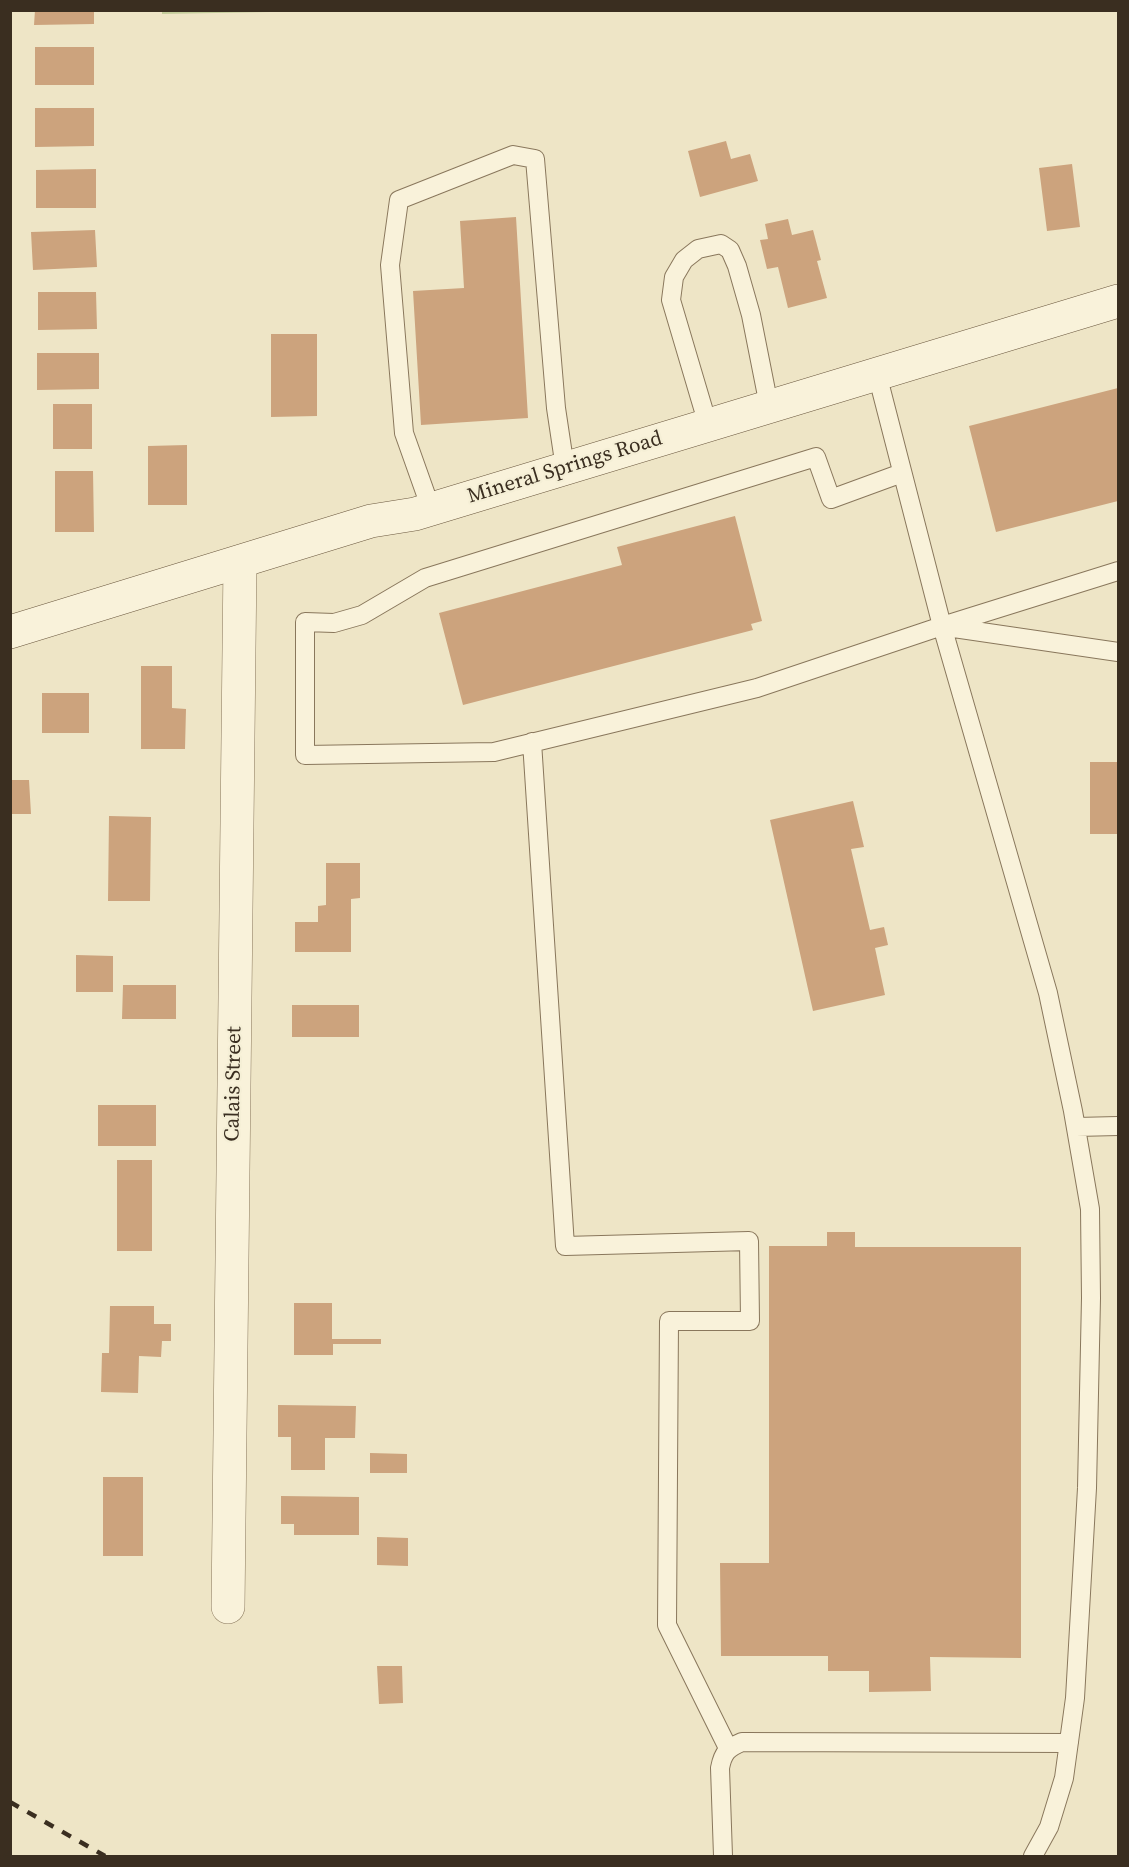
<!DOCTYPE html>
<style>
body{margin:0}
#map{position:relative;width:1129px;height:1867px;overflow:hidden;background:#eee5c6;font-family:"Source Serif 4",serif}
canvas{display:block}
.frame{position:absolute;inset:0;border:12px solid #3a2e20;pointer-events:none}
</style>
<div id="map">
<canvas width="1129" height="1867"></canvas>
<div class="frame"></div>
</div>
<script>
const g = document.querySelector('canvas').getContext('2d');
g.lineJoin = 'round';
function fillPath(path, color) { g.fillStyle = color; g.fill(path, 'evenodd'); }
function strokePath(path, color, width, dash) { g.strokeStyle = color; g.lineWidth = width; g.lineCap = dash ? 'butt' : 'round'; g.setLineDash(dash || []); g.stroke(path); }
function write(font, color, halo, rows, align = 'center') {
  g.font = font + ' "Source Serif 4",serif'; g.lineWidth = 4.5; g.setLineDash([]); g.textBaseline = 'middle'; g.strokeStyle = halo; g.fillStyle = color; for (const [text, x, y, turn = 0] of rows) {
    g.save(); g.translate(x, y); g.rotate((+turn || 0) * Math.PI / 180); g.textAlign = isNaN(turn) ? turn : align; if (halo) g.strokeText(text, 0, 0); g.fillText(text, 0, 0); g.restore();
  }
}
fillPath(new Path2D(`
 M162,11V10L323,11L162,14Z`), '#c3cc9a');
fillPath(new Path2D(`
 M35,10H94V24L34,25Z
 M35,47H94V85H35Z
 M35,108H94V146L35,147Z
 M726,141L731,159L750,154L758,181L700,197L688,151Z
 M1072,164L1080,227L1047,231L1039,168Z
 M96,169V208H36V170Z
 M516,217L528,418L421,425L413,291L464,288L460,221Z
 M788,219L792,235L813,230L821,260L817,261L827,298L788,308L778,267L767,269L760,240L768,239L765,224Z
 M95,230L97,267L33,270L31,232Z
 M38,292H96L97,329L38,330Z
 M271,334H317V416L271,417Z
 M37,353H99V389L37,390Z
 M1118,388V501L996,532L969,426Z
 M53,404H92V449H53Z
 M187,445V505H148V446Z
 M55,471H93L94,532H55Z
 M735,516L762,621L751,624L753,630L463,705L439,613L622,565L617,547Z
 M141,666H172V708L186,709L185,749H141Z
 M42,693H89V733H42Z
 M1090,762H1118V834H1090Z
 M10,780H29L31,814H10Z
 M853,801L864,847L851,849L870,930L884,927L888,945L875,948L885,995L813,1011L770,820Z
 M109,816L151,817L150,901H108Z
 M326,863H360V898L351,899V952H295V922H318V906L326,905Z
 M76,955L113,956V992H76Z
 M123,985H176V1019H122Z
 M292,1005H359V1037H292Z
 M98,1105H156V1146H98Z
 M117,1160H152V1251H117Z
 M827,1232H855V1247H1021V1658L930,1657L931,1691L869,1692V1671H828V1656H721L720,1563H769V1246H827Z
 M294,1303H332V1339H381V1344H333V1355H294Z
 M110,1306H154V1324H171V1341H162L161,1357L139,1356L138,1393L101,1392L102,1353H109Z
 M278,1405L356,1406L355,1438H325V1470H291V1437H278Z
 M370,1453L407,1454V1473H370Z
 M103,1477H143V1556H103Z
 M281,1496L359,1497V1535H294V1524H281Z
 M377,1537L408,1538V1566L377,1565Z
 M377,1666H402L403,1703L379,1704Z`), '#cca37d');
const lane = new Path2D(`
 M877,374L942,626L757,688L494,752L305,755V622L334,623L362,615L425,578L816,457L831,499L902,473
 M708,425L671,300L674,277L684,260L698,249L721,244L730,250L737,266L751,315L769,406
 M431,509L404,433L390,265L399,200L513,155L535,159L556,408L565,468
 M942,626L1048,993L1073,1111L1090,1209L1091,1298L1087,1488L1075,1698L1064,1778L1049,1827L1033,1856
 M942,626L1118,571
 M947,627L1118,652
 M532,742L565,1246L749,1241L750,1321H669L667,1625L728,1748
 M1076,1127L1118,1126
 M723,1856L720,1768C723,1752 728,1748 742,1742L1069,1743`);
const street = new Path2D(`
 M228,1607L240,562`);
const secondary = new Path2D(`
 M10,632L371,521L415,514L1118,301`);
strokePath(lane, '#89775c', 20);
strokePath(street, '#89775c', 34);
strokePath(secondary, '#6b583f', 34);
strokePath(lane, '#f9f2da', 18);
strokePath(street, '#f9f2da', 33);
strokePath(secondary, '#f9f2da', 33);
strokePath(new Path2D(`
 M10,1802L105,1856`), '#3a2e20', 4.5, [10, 10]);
write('21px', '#3a2e20', '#f5efd6', [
 ["Mineral Springs Road",565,468,-17],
 ["Calais Street",234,1084,-89]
]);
</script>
